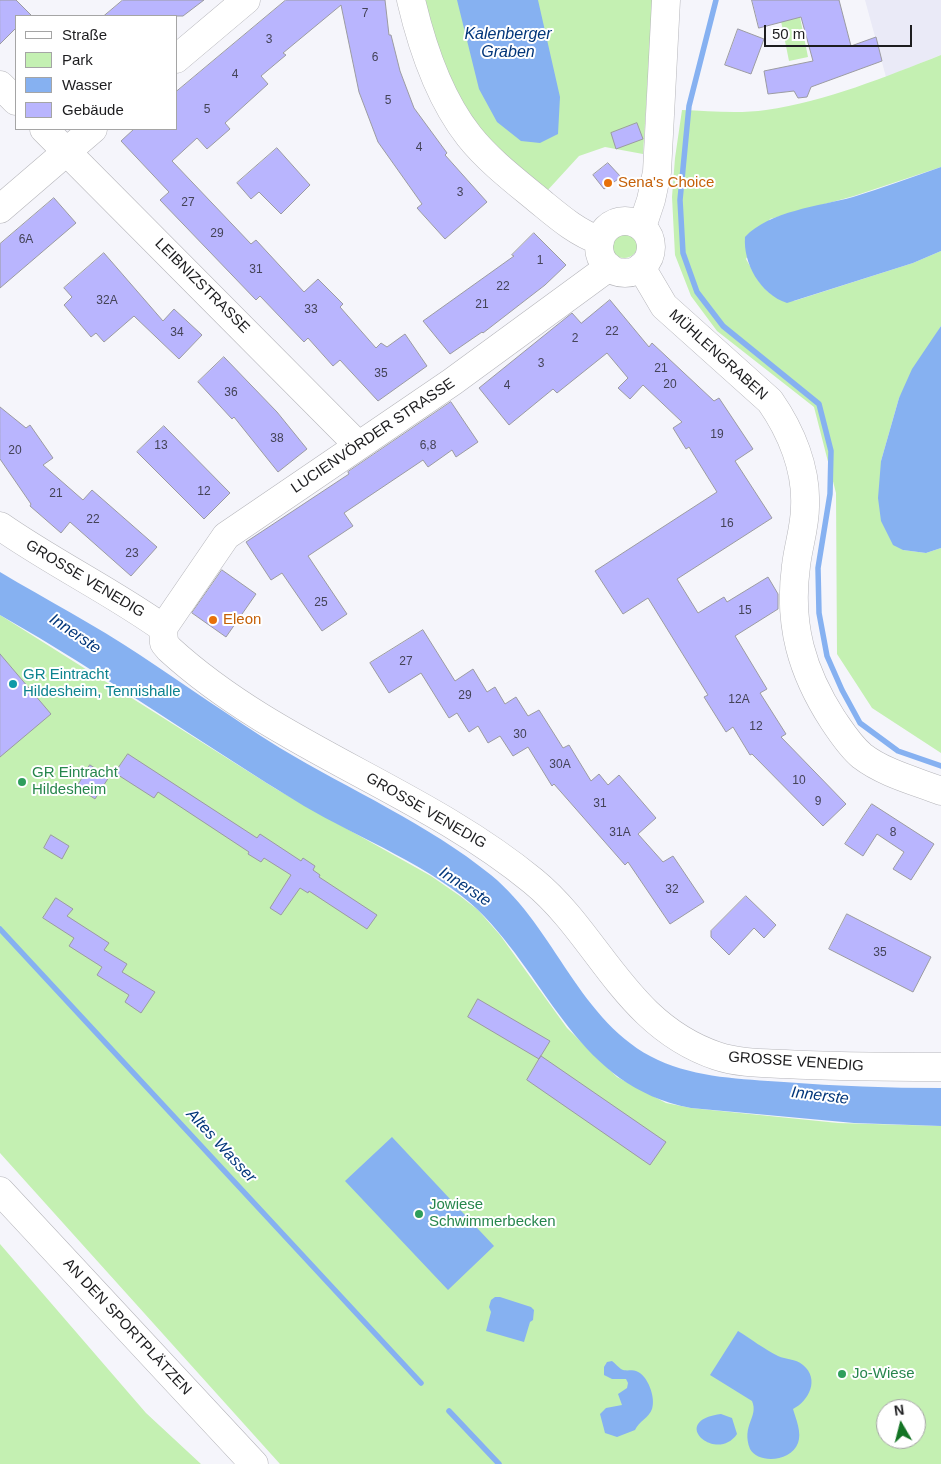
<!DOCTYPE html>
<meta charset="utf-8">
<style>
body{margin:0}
#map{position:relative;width:941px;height:1464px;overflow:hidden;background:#f5f5fb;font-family:Helvetica,sans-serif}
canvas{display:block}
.legend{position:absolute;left:15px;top:15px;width:162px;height:115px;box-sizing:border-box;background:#fff;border:1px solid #a5a5a5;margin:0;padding:6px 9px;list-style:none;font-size:15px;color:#1d1d1f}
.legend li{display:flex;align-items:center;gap:10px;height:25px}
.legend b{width:25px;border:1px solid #a5a5a5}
.north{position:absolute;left:876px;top:1399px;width:50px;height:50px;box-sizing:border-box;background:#fff;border:1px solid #a5a5a5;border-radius:50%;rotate:352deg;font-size:14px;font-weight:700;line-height:20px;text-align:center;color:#1d1d1f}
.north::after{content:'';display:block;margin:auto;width:18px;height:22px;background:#137424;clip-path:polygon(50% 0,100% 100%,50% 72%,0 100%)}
.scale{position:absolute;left:764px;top:25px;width:148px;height:22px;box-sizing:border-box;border:2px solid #1d1d1f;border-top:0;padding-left:6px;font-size:15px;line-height:18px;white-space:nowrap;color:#1d1d1f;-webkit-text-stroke:4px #fff;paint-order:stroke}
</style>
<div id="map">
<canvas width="941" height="1464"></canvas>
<ul class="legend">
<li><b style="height:6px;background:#fff"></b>Straße</li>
<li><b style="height:14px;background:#c4f0b2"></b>Park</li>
<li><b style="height:14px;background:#86b1f1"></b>Wasser</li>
<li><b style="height:14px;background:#b9b5fe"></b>Gebäude</li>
</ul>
<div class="north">N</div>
<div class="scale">50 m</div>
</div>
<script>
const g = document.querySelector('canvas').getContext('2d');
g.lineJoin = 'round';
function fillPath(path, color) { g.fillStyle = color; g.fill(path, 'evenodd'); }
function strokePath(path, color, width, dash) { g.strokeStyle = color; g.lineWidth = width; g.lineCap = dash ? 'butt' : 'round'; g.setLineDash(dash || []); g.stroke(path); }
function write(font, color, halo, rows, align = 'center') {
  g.font = font + ' Helvetica,sans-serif'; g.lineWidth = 4; g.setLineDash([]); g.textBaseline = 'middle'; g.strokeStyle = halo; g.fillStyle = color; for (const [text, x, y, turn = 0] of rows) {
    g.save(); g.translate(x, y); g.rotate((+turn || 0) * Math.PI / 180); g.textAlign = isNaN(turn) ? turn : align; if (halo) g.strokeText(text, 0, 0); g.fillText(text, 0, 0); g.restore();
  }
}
fillPath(new Path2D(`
 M865,0H941V55L886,77Z`), '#eaeaf7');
fillPath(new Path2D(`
 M413,0H653L643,154L605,147L579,156L546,192L483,136L434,61Z
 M800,17L808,57L789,61L781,21Z
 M941,55V167L854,196L770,219L746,259C759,282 767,300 794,301L913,263L941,251V326L899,398L881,461L903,550L926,553L941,548V753L872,708L837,654L836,493L814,407L717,331L691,296L675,255L672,197L675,158L682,110C709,111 739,114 766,110C827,101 885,77 941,55Z
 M610 244a14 14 0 1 1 28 0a14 14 0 1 1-28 0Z
 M0,615L276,789L431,876L460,896L478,910L500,935L567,1028L617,1077L666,1103L691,1108L838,1123L941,1126V1464H280L0,1153ZM886,1409H916V1439H886Z
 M0,1244L146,1413L201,1464H0Z`), '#c4f0b2');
fillPath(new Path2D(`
 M457,0H538L560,97L558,134L540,143L521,141L497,122L479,89Z
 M941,167V251L913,263L787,303C760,294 743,263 745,237C769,211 820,206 853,197C882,188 912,177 941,167Z
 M941,326V548L926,553L903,550L893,545L881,521L878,498L881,461L899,398L912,369Z
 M0,572C47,600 95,625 140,655C187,686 232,718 280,748C350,790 428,824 491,875C556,928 579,1023 658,1060C697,1078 742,1079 784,1082C837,1086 888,1088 941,1088V1126L854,1123L691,1108C577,1086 551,982 478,910C435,868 357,837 304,806C202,744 104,674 0,615Z
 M392,1137L494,1246L448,1290L345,1181Z
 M495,1297H500L531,1307L534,1310L533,1320L530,1322L524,1342L486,1331L491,1312L489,1307L491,1300Z
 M738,1331C751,1339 764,1349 778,1356C786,1360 795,1358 803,1365C820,1379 809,1401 793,1409C796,1419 802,1433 798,1443C791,1462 758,1464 750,1449C741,1425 759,1417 752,1401L710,1375Z
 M612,1361C616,1364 618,1367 621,1369C626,1372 632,1369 636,1371C648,1375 656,1398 652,1409C649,1418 639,1421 635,1430L617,1437L605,1433L600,1414L606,1408L622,1405L618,1394L627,1388L628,1383L626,1379H612L604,1375V1367L607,1362Z
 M721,1414L732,1418L737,1434C717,1464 667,1421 721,1414Z`), '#86b1f1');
strokePath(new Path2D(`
 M716,0L689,106L680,200L683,253L697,292L723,326L819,404L831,451L830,494L818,568L819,613L827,656L842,690L860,723L898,751L941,766
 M0,929L421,1383
 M449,1411L499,1464`), '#86b1f1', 5.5);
const building = new Path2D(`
 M0,0H16L32,16H16V28L0,44Z
 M123,0H204L183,16H104Z
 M286,0H385L389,35H391L400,71L414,108L447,153L445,155L487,202L445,239L417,208L422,204L378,142L359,92L341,5L283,53L286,55L261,76L268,84L225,123L230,129L207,149L197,138L172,161L251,244L256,240L304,292L318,279L343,304L340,307L376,348L381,343L387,347L405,334L427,366L378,401L340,360L333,366L308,338L304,342L260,296L256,300L160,200L169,192L121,141L134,129H176V92Z
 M752,0H839L851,46L876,37L882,61L811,87L807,97L798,98L794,91L768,94L764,71L813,61L801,17L759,28Z
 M738,29L764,39L751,74L725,65Z
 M637,123L643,139L616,149L611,133Z
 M277,148L310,185L281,214L259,192L251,199L237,183Z
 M608,163L621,177L604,189L593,175Z
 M54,198L76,223L0,288V244Z
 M534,233L566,265L545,285L483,333L482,332L450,354L423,321L514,256L512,255Z
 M104,253L163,321L174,309L202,335L179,359L134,316L104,342L96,333L91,337L64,305L72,297L64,288Z
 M610,300L649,347L652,343L714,401L719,398L753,449L735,461L772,518L677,579L698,613L724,597L727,602L768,577L778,594V609L735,636L767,689L760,693L786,734L781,737L846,804L823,826L752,754L750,755L733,727L726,732L704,697L708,695L648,598L623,614L595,571L717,492L689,447L686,449L673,428L682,422L643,385L630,399L618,388L628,378L607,353L557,393L553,389L509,425L479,388L572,313L581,323Z
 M224,357L277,412L307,449L278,472L234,417L232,419L198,382Z
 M451,402L478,442L456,457L452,450L428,467L423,460L344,513L353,526L308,556L347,614L322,631L282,573L271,580L246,542L349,474L348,472Z
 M0,407L26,428L30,425L53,458L43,465L83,500L92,490L157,547L131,576L70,522L61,533L30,506L31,504L0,459Z
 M164,426L230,493L204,519L137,452Z
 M222,570L256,594L226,637L192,613Z
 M423,630L455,681L473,669L487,692L495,687L505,704L516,697L528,716L539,710L563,748L569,745L591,781L599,774L608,785L619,775L656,818L638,834L663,862L673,856L704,902L670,924L628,862L625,865L554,784L552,786L528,747L513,756L500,736L488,743L478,726L469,732L457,713L449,718L421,673L389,693L370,663Z
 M0,654L51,714L0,757Z
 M128,754L257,838L260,834L301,861L303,858L315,866L313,870L320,875L319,877L377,915L367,929L309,891L308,893L300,888L281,915L270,908L291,875L264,858L261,862L248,854L249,852L158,792L154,798L115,773Z
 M90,765L109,777L95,799L77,787Z
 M872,804L934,844L911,880L893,869L904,852L877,834L863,856L845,844Z
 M51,835L69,846L62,859L44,848Z
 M746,896L776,925L764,938L754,928L729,955L711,937V931Z
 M56,898L73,909L67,916L109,943L104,950L127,964L122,972L155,992L141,1013L125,1002L129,995L97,975L102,967L69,946L74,938L43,918Z
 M847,914L931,957L913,992L829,949Z
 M478,999L550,1041L539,1059L468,1017Z
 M541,1056L666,1142L650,1165L527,1080Z`);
fillPath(building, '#b9b5fe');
strokePath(building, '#9b9ba1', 1);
const minor = new Path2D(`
 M411,0C422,47 439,98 469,136C488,160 514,180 537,199C558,216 574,231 600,241
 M176,59L246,0
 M0,85L16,101
 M44,129L358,445
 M0,209L93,129
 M599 247a26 26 0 1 1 52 0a26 26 0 1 1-52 0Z
 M642,227L651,200L657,172L666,0
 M641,267L664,306L770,401C791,431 807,469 805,507C805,527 798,547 796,566C788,625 802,672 833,720C842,733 850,746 862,756C884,773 915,781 941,791
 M0,526C53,563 111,591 163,628
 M163,628L164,643L169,649C276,747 421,789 533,881C599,935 625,1025 717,1056C738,1063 762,1063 785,1064C837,1067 889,1067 941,1067
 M163,628L226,536L452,382L609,267
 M0,1191L254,1464`);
strokePath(minor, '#b5b5ba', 29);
strokePath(minor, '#fff', 28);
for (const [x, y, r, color] of [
 [608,183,5,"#e8710a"],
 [213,620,5,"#e8710a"],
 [13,684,5,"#0f9aa8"],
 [22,782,5,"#2e9e5b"],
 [419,1214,5,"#2e9e5b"],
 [842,1374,5,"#2e9e5b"]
]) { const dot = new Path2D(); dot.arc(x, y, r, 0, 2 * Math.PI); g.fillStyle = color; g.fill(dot); strokePath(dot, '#fff', 2); }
write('12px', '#444357', null, [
 ["7",365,14],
 ["3",269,40],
 ["6",375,58],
 ["4",235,75],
 ["5",388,101],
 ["5",207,110],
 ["4",419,148],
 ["3",460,193],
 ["27",188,203],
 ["29",217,234],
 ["6A",26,240],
 ["1",540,261],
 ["31",256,270],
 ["22",503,287],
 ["32A",107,301],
 ["21",482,305],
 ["33",311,310],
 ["22",612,332],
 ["34",177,333],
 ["2",575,339],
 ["3",541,364],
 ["21",661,369],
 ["35",381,374],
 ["20",670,385],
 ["4",507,386],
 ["36",231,393],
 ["19",717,435],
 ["38",277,439],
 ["13",161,446],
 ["6,8",428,446],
 ["20",15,451],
 ["12",204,492],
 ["21",56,494],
 ["22",93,520],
 ["16",727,524],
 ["23",132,554],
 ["25",321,603],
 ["15",745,611],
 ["27",406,662],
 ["29",465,696],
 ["12A",739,700],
 ["12",756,727],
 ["30",520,735],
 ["30A",560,765],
 ["10",799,781],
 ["9",818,802],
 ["31",600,804],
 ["31A",620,833],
 ["8",893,833],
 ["32",672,890],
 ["35",880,953]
]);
write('15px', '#c56008', '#fff', [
 ["Sena's Choice",618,183],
 ["Eleon",223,620]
], 'left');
write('15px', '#1d1d1f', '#fff', [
 ["LEIBNIZSTRASSE",202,286,45],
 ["MÜHLENGRABEN",718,355,42],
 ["LUCIENVÖRDER STRASSE",373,436,-34],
 ["GROSSE VENEDIG",85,579,31],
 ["GROSSE VENEDIG",426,811,30],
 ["GROSSE VENEDIG",796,1062,4],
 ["AN DEN SPORTPLÄTZEN",127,1327,47]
]);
write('15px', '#0d838f', '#fff', [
 ["GR Eintracht",23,675],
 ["Hildesheim, Tennishalle",23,692]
], 'left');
write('15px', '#27864d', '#fff', [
 ["GR Eintracht",32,773],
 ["Hildesheim",32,790],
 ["Jowiese",429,1205],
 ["Schwimmerbecken",429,1222],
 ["Jo-Wiese",852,1374]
], 'left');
write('italic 16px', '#02367a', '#fff', [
 ["Kalenberger",508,35],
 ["Graben",508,53],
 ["Innerste",75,634,34],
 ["Innerste",465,887,33],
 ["Innerste",820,1096,7],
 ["Altes Wasser",221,1146,47]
]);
</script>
